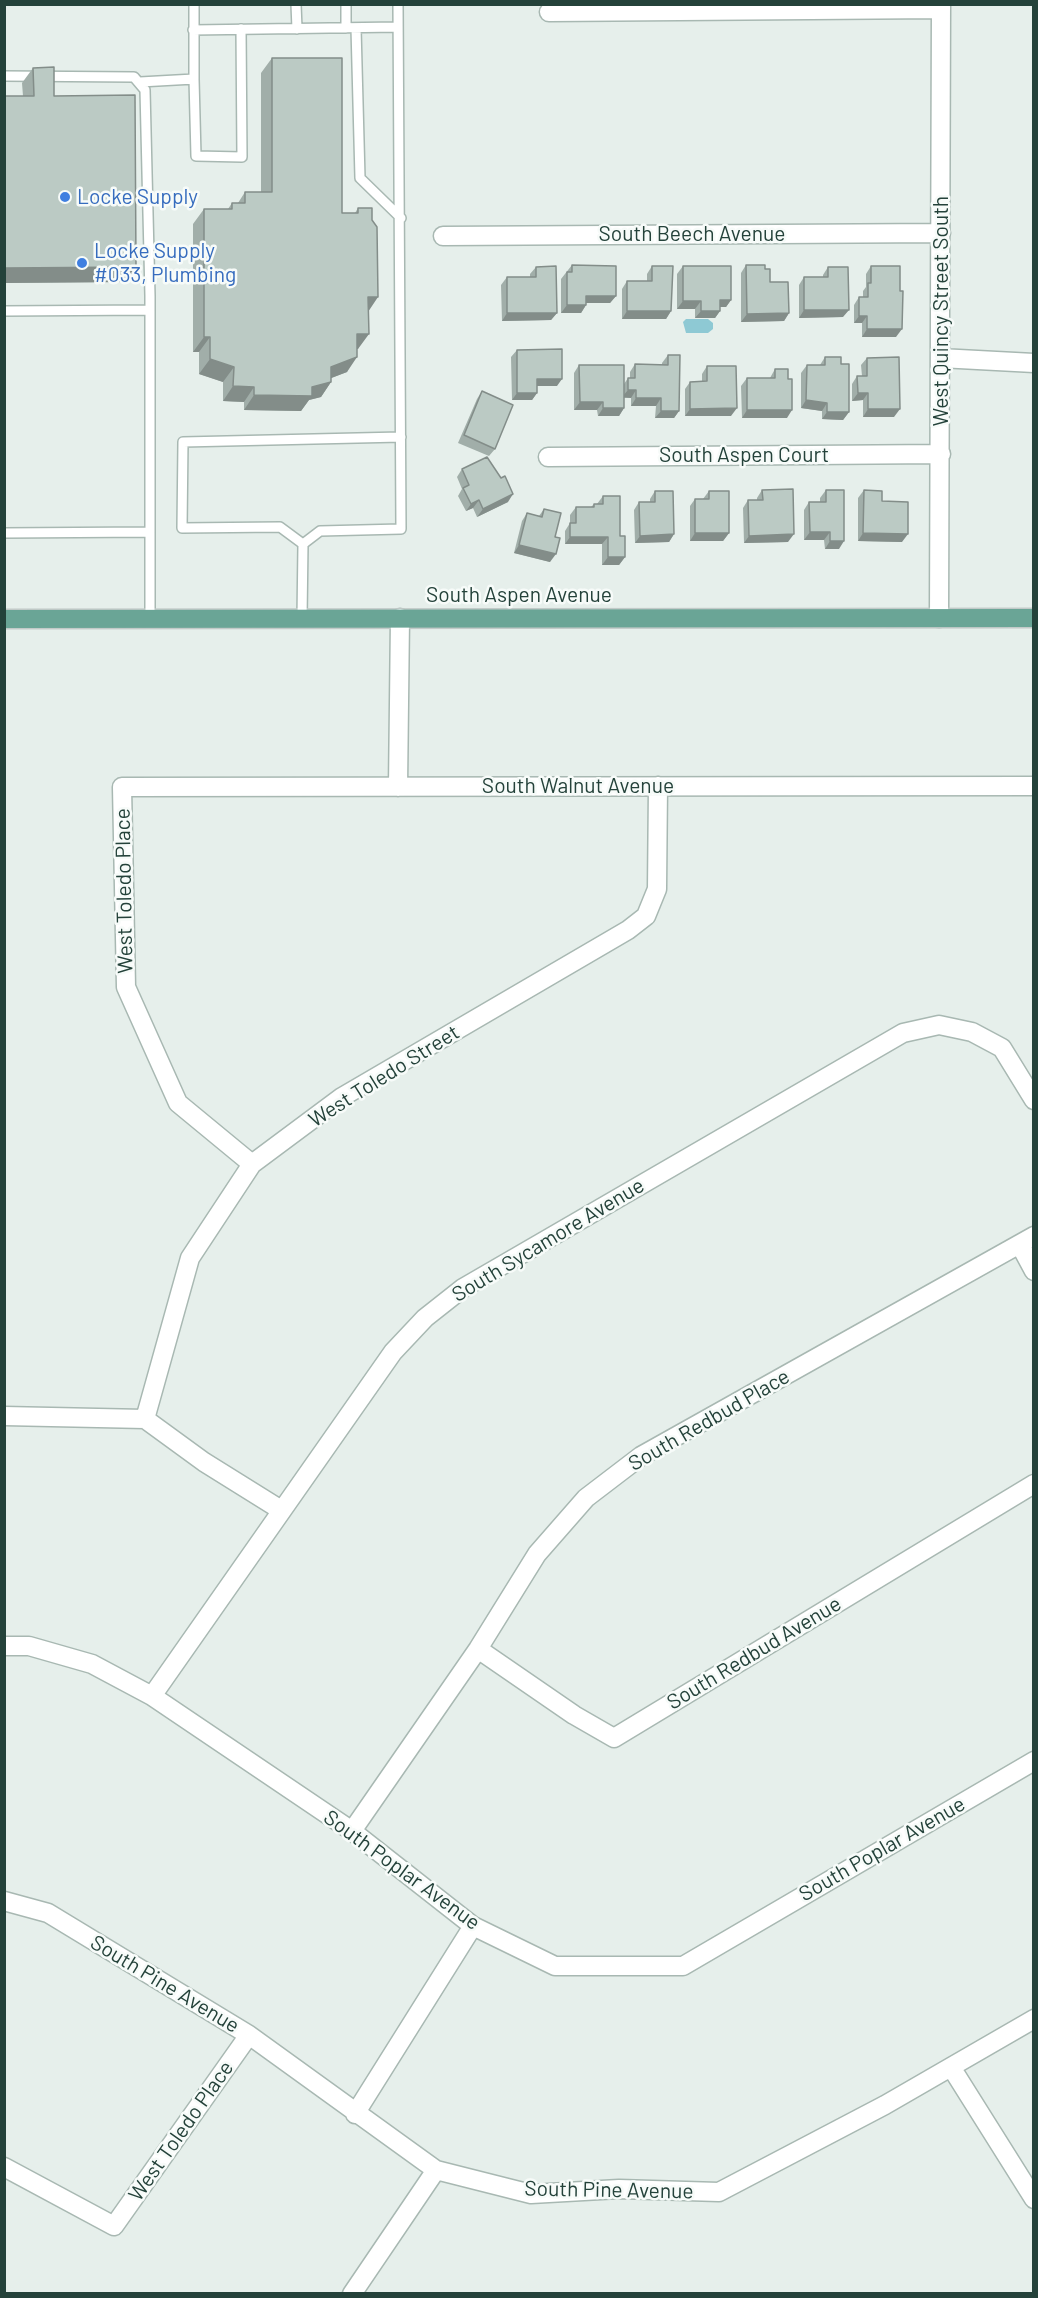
<!DOCTYPE html>
<style>
body{margin:0}
#map{position:relative;width:1038px;height:2298px;overflow:hidden;background:#e6efeb;font-family:Barlow,sans-serif}
canvas{display:block}
.frame{position:absolute;inset:0;border:6px solid #24423a;pointer-events:none}
</style>
<div id="map">
<canvas width="1038" height="2298"></canvas>
<div class="frame"></div>
</div>
<script>
const g = document.querySelector('canvas').getContext('2d');
g.lineJoin = 'round';
function fillPath(path, color) { g.fillStyle = color; g.fill(path, 'evenodd'); }
function strokePath(path, color, width, dash) { g.strokeStyle = color; g.lineWidth = width; g.lineCap = dash ? 'butt' : 'round'; g.setLineDash(dash || []); g.stroke(path); }
function write(font, color, halo, rows, align = 'center') {
  g.font = font + ' Barlow,sans-serif'; g.lineWidth = 5; g.setLineDash([]); g.textBaseline = 'middle'; g.strokeStyle = halo; g.fillStyle = color; for (const [text, x, y, turn = 0] of rows) {
    g.save(); g.translate(x, y); g.rotate((+turn || 0) * Math.PI / 180); g.textAlign = isNaN(turn) ? turn : align; if (halo) g.strokeText(text, 0, 0); g.fillText(text, 0, 0); g.restore();
  }
}
fillPath(new Path2D(`
 M686,319H708L713,323V329L708,333H686L683,322Z`), '#8ec9d4');
const lane = new Path2D(`
 M296,4L297,29
 M346,4V28
 M356,28L360,178L401,218
 M193,30L398,27
 M4,76L134,77L145,90L150,296V619
 M194,79L196,156L242,157L241,29
 M140,82L194,79V4
 M4,311L150,310
 M4,533L150,532
 M303,544L280,527L182,528L183,442L401,437
 M302,618L303,544L320,531L401,529L398,4`);
const street = new Path2D(`
 M549,12L941,9
 M443,236L941,233
 M940,358L1034,363
 M548,457L941,454
 M939,618L941,4
 M398,787L400,618
 M252,1164L178,1103L126,987L122,787L1034,786
 M1020,1245L1034,1271
 M4,1416L145,1419L204,1462L281,1510
 M145,1419L190,1258L252,1164L342,1097L628,930L646,916L657,889L658,786
 M4,1646H29L92,1664L152,1696L352,1831L473,1926L555,1966H683L1034,1761
 M478,1649L574,1715L614,1738L1034,1484
 M152,1696L393,1352L425,1318L463,1288L903,1033L939,1025L972,1032L1002,1048L1034,1100
 M352,1831L478,1649L537,1554L586,1498L641,1456L1034,1236
 M4,1901L48,1913L249,2035L436,2170L531,2194L619,2189L719,2192L885,2105L1034,2019
 M951,2067L1034,2199
 M355,2114L473,1926
 M4,2167L114,2226L249,2035
 M352,2294L436,2170`);
const primary = new Path2D(`
 M4,619L1034,618`);
strokePath(lane, '#a8b8b2', 12);
strokePath(street, '#a8b8b2', 21);
strokePath(primary, '#c2cac8', 21);
strokePath(lane, '#fff', 9);
strokePath(street, '#fff', 18);
strokePath(primary, '#6aa596', 18);
fillPath(new Path2D(`
 M272,58L342,213H355L358,208L369,311L358,349H357L347,372L331,378V382L321,397L309,400L301,411L244,410V402L223,401V382L199,374V352H193V224L204,209H228L232,203H238L245,192H261V73Z
 M33,68L54,96L136,267L125,282L4,283V96H23L22,83Z
 M572,265L616,296L610,303H586V305L581,313H561V279Z
 M746,265L765,269L770,282L789,313L784,321L741,322V273Z
 M652,266L671,311L666,319H622V289L627,281H647V274Z
 M683,266L731,300L726,307H720V311L715,318H695V309H677V274Z
 M871,266L896,337H862V323H854V305L859,297H863V291L866,287V274Z
 M536,267L557,313L551,320L502,321L501,285L507,277H530V274Z
 M828,267L843,317L799,318V285L804,277H823V275Z
 M517,350L557,386H537V393L532,400H512L511,357Z
 M668,355L679,411L674,418H655L656,406H631V398H624V408L619,416H598L597,410H574V373L579,365L624,384L628,378H630V372L635,364L662,365V363Z
 M825,357L841,364L849,412L843,420L822,419V411L801,408V373L807,365H820Z
 M867,358L894,417H863V400L852,401V384L857,376H862L861,365Z
 M707,366L731,416H685V389L690,382L702,381V374Z
 M775,369L787,418H742L741,386L747,378H770Z
 M482,391L495,449L489,456L458,443L477,399Z
 M462,469L501,478L508,502L477,517L473,508L466,511L458,496L462,489L457,477Z
 M762,490L788,542L744,543L743,508L748,500H757V498Z
 M826,490L839,549H825L824,540H804V510L809,502H820V498Z
 M864,490L882,501L902,542L858,541V498Z
 M655,491L674,534L669,542L635,543L634,510L639,502H650V499Z
 M709,491L729,533L723,541H690V506L695,499H703Z
 M603,496L620,536L625,557L619,565H602V544H565V531L570,523V515L576,507H591L594,504H597Z
 M544,509L555,537L550,562L514,553L522,521L527,513L539,516Z`), '#a1aea9');
fillPath(new Path2D(`
 M136,267L125,282L4,283V268Z
 M586,296H616L610,303H581Z
 M368,297H378L368,312Z
 M720,300H731L726,307H715Z
 M683,301H701L695,309H677Z
 M567,305H586L581,313H561Z
 M804,310H849L843,317L799,318Z
 M627,311H671L666,319H622Z
 M701,311H720L715,318H695Z
 M507,313H557L551,320L502,321Z
 M789,313L784,321L741,322L747,314Z
 M859,316H867L862,323H854Z
 M867,329H902L896,337H862Z
 M357,334H369L358,349H346Z
 M204,337H210L199,352H193Z
 M357,357L347,372L321,382L331,367Z
 M210,359L234,367L223,382L199,374Z
 M537,379H562L557,386H532Z
 M331,382L321,397L309,400L301,411L244,410L254,395L312,387Z
 M233,386L254,387L244,402L223,401Z
 M628,390H636L631,398L622,397Z
 M517,393H537L532,400H512Z
 M858,393H868L863,400L852,401Z
 M636,398H661L656,406H631Z
 M806,400L827,403L822,411L801,408Z
 M580,402H603L597,410H574Z
 M603,408H624L619,416H598Z
 M737,408L731,416H685L690,409Z
 M868,409H900L894,417H863Z
 M747,410H792L787,418H742Z
 M661,411H679L674,418H655Z
 M827,412H849L843,420L822,419Z
 M513,494L508,502L477,517L483,509Z
 M479,500L473,508L466,511L471,504Z
 M810,532H830L824,540H804Z
 M695,533H729L723,541H690Z
 M863,533L908,534L902,542L858,541Z
 M674,534L669,542L635,543L640,536Z
 M794,534L788,542L744,543L749,536Z
 M570,537H608L602,544H565Z
 M830,541H844L839,549H825Z
 M519,545L556,554L550,562L514,553Z
 M608,557H625L619,565H602Z`), '#838d89');
const building = new Path2D(`
 M272,58H342V213H358V208H372V220L377,227L378,297H368L369,334H357V357L331,367V382L312,387V396L254,395V387L233,386L234,367L210,359V337H204V209H232V203H245V192H272Z
 M54,67V96L135,95L136,267L4,268V96H34L33,68Z
 M572,265L616,266V296H586V305H567V272H572Z
 M746,265H765V269H770V282H788L789,313L747,314Z
 M556,266L557,313H507V277H536V267Z
 M652,266H673L671,311H627V281H652Z
 M683,266H731V300H720V311H701V301H683Z
 M871,266H900V291H903L902,329H867V316H859V297H868V283H871Z
 M828,267H848L849,310H804V277H828Z
 M562,349V379H537V393H517V350Z
 M668,355H680L679,411H661V398H636V390H628V378H635V364L668,365Z
 M825,357H841V364H849V412H827V403L806,400L807,365H825Z
 M899,357L900,409H868V393H858L857,376H867V358Z
 M579,365H624V408H603V402H580Z
 M707,366H736L737,408L690,409V382L707,381Z
 M775,369H788V379H792V410H747V378H775Z
 M482,391L513,405L495,449L464,435Z
 M487,457L501,478L505,476L513,494L483,509L479,500L471,504L463,488L469,485L462,469Z
 M793,489L794,534L749,536L748,500H763L762,490Z
 M826,490H844V541H830V532H810L809,502H826Z
 M864,490L882,491V501L908,502V534L863,533Z
 M655,491H673L674,534L640,536L639,502H655Z
 M709,491H729V533H695V499H709Z
 M603,496H620V536H625V557H608V537H570V523H576V507H594V504H603Z
 M544,509L561,513L555,537L560,538L556,554L519,545L527,513L542,517Z`);
fillPath(building, '#bbcac4');
strokePath(building, '#838d89', 1.5);
for (const [x, y, r, color] of [
 [65,197,6,"#3f7fe0"],
 [82,263,6,"#3f7fe0"]
]) { const dot = new Path2D(); dot.arc(x, y, r, 0, 2 * Math.PI); g.fillStyle = color; g.fill(dot); strokePath(dot, '#f7fbf9', 2); }
write('21px', '#366cbe', '#f7fbf9', [
 ["Locke Supply",77,197],
 ["Locke Supply",94,251],
 ["#033, Plumbing",94,275]
], 'left');
write('21px', '#24423a', '#f7fbf9', [
 ["South Beech Avenue",692,234],
 ["West Quincy Street South",941,311,-90],
 ["South Aspen Court",744,455],
 ["South Aspen Avenue",519,595],
 ["South Walnut Avenue",578,786],
 ["West Toledo Place",124,891,-91],
 ["West Toledo Street",384,1076,-32],
 ["South Sycamore Avenue",548,1240,-31],
 ["South Redbud Place",709,1420,-30],
 ["South Redbud Avenue",754,1653,-31],
 ["South Poplar Avenue",882,1849,-30],
 ["South Poplar Avenue",402,1870,36],
 ["South Pine Avenue",165,1984,31],
 ["West Toledo Place",181,2131,-55],
 ["South Pine Avenue",609,2190,1]
]);
</script>
